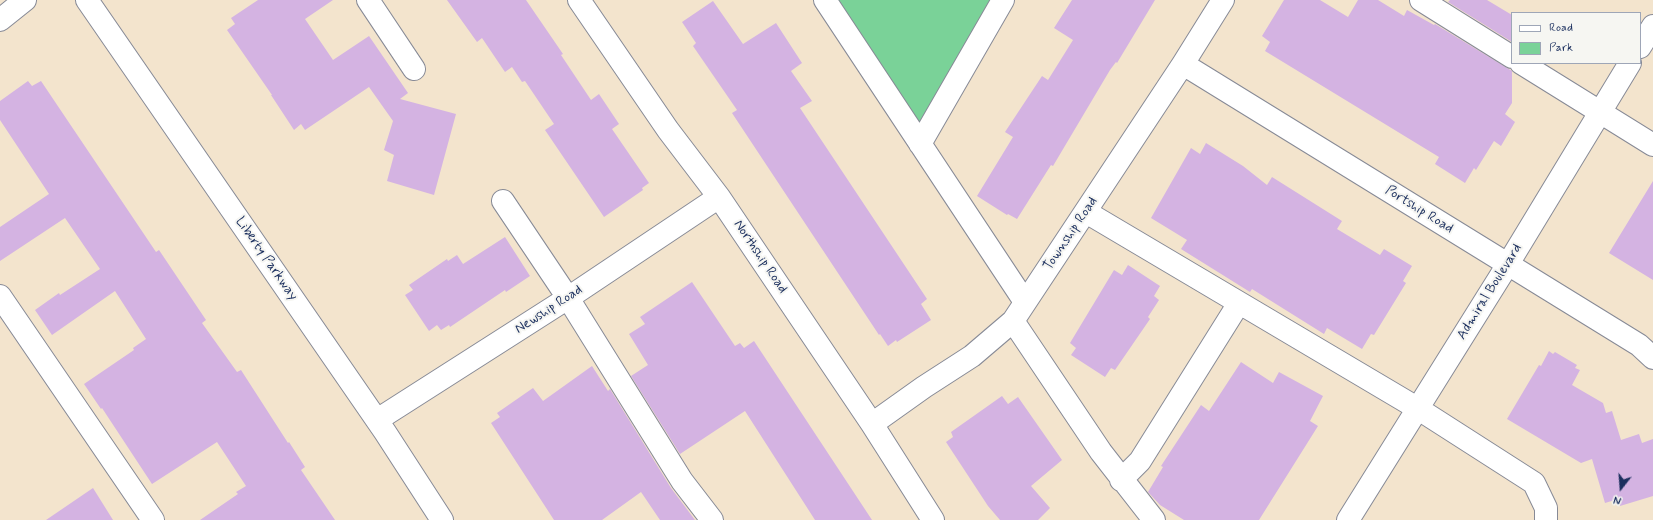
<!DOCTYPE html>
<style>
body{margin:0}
#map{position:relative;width:1653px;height:520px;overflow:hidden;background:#f3e4cd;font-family:Mynerve,sans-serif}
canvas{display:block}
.legend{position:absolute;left:1511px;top:12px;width:130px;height:52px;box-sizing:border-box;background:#f6f6f2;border:1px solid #9ea6b7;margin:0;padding:5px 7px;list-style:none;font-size:12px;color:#1b2f5e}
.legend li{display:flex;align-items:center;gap:8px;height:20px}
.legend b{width:20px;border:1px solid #9ea6b7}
.north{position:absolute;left:1601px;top:468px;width:40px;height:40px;-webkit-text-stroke:3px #f6f6f2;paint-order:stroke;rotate:197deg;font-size:11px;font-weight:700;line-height:16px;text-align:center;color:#1b2f5e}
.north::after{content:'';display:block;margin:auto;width:14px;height:18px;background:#1b2f5e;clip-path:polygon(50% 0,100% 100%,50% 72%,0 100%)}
</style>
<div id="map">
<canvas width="1653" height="520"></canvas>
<ul class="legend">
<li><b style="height:5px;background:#fff"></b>Road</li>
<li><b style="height:11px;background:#7ad298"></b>Park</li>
</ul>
<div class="north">N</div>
</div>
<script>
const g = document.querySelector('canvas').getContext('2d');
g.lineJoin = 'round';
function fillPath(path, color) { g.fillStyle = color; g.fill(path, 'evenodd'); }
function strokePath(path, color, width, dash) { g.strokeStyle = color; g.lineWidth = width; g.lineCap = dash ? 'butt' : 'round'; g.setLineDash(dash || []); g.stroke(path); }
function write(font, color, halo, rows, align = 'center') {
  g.font = font + ' Mynerve,sans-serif'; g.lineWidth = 4; g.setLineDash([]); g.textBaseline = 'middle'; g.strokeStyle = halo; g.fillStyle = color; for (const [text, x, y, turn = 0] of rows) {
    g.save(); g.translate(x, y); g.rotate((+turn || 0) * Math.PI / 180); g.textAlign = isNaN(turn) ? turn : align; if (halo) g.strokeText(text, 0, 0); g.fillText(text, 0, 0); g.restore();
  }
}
fillPath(new Path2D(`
 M831,0H997L919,133Z`), '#7ad298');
fillPath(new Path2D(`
 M258,0H333L305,19L333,60L369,36L408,93L400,99L456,114L434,195L387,181L394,155L384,150L393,121L369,87L305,130L301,124L294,130L271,95H272L227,30L235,24L231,18Z
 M447,0H526L563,54L561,55L591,100L599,94L619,124L612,129L649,183L642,188L643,190L604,217L545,130L554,124L525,81L522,82L512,67L505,72L482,38L477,42Z
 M1072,0H1155L1117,63L1116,62L1110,70L1053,166L1051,165L1017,219L1008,214L1007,215L977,196L1013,137L1005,132L1042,76L1048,80L1073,40L1054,28Z
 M1284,0H1320L1348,17L1358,0H1378L1404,16L1407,10L1434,25L1435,24L1512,71V103L1505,114L1515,122L1501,146L1494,141L1476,170L1474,168L1465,183L1435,164L1439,157L1265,51L1270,42L1262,36Z
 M1450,0H1487L1512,15V42L1448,2Z
 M713,1L743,44L776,23L802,63L791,71L812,101L800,108L927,299L921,304L931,320L897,342L896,340L888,346L880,334L879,335L732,113L737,110L693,46L696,43L682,22Z
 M28,81L32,86L41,81L156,252L159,250L206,320L202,323L237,372L241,370L288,443L289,442L305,467L301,470L335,520H200L238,494L236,492L246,486L217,442L152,484L102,408L101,409L84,384L134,350L133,348L146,339L115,291L52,335L35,310L59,293L60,295L100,269L65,218L0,261V227L49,194L0,120V101Z
 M1206,143L1243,166L1267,185L1272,177L1342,221L1337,229L1380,255L1384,249L1412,266L1403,281L1406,283L1374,335L1371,334L1362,349L1327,328L1324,334L1252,289L1250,292L1181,249L1187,240L1151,218L1191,148L1200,154Z
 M1653,181V280L1609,253Z
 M505,237L530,276L506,292L505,290L450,327L449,325L441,330L437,325L429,331L405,295L413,290L409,285L447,259L448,261L457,255L463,264Z
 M1128,265L1160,286L1154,296L1159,300L1148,317L1150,319L1115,370L1111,368L1105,377L1071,355L1076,348L1070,343L1114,270L1122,275Z
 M692,282L735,346L740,343L744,348L754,341L872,520H815L745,411L680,454L631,376L648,365L629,334L645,324L640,317Z
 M1549,351L1553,354L1555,352L1577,365L1575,368L1580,370L1572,385L1603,403L1606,413L1612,411L1621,440L1639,434L1642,443L1653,439V496L1620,506L1618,499L1605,503L1592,459L1581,463L1507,419L1539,365L1541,366Z
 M1241,362L1273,383L1279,372L1323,396L1310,421L1318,426L1259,520H1184L1160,505L1148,492L1163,467L1161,466L1201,405L1209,411Z
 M592,366L608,391L610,389L671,488L695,520H660L641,492L602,520H554L491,423L500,417L497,413L533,388L543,401Z
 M1002,396L1008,404L1018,397L1062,460L1031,486L1050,508L1038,520H1000L988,506L946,442L953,437L951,432Z
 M93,488L113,520H46Z`), '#d4b3e2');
const minor = new Path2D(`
 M87,0L385,432L442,520
 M368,0L414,69
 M579,0L668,130L719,197L872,424L933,520
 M825,0L1025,302
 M1421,0L1512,57
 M0,20L25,0
 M1640,47L1653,26
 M1521,63L1653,145
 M1183,64L1639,345L1653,358
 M920,144L1003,0
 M503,201L568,298L682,481L712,520
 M1086,212L1417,408L1534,483L1546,508V520
 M0,296L153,520
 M1013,321L1101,452L1154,520
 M377,420L568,298L719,197
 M872,424L924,387L972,356L1013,321L1183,64L1223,0
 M1121,480L1140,461L1239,303
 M1348,520L1508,264L1630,63`);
strokePath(minor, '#878a96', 24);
strokePath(minor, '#fff', 22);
write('14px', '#1b2f5e', '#f6f6f2', [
 ["Portship Road",1419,210,32],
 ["Township Road",1071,234,-56],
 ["Northship Road",760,257,56],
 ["Liberty Parkway",266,259,55],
 ["Admiral Boulevard",1490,292,-58],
 ["Newship Road",549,310,-33]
]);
</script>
